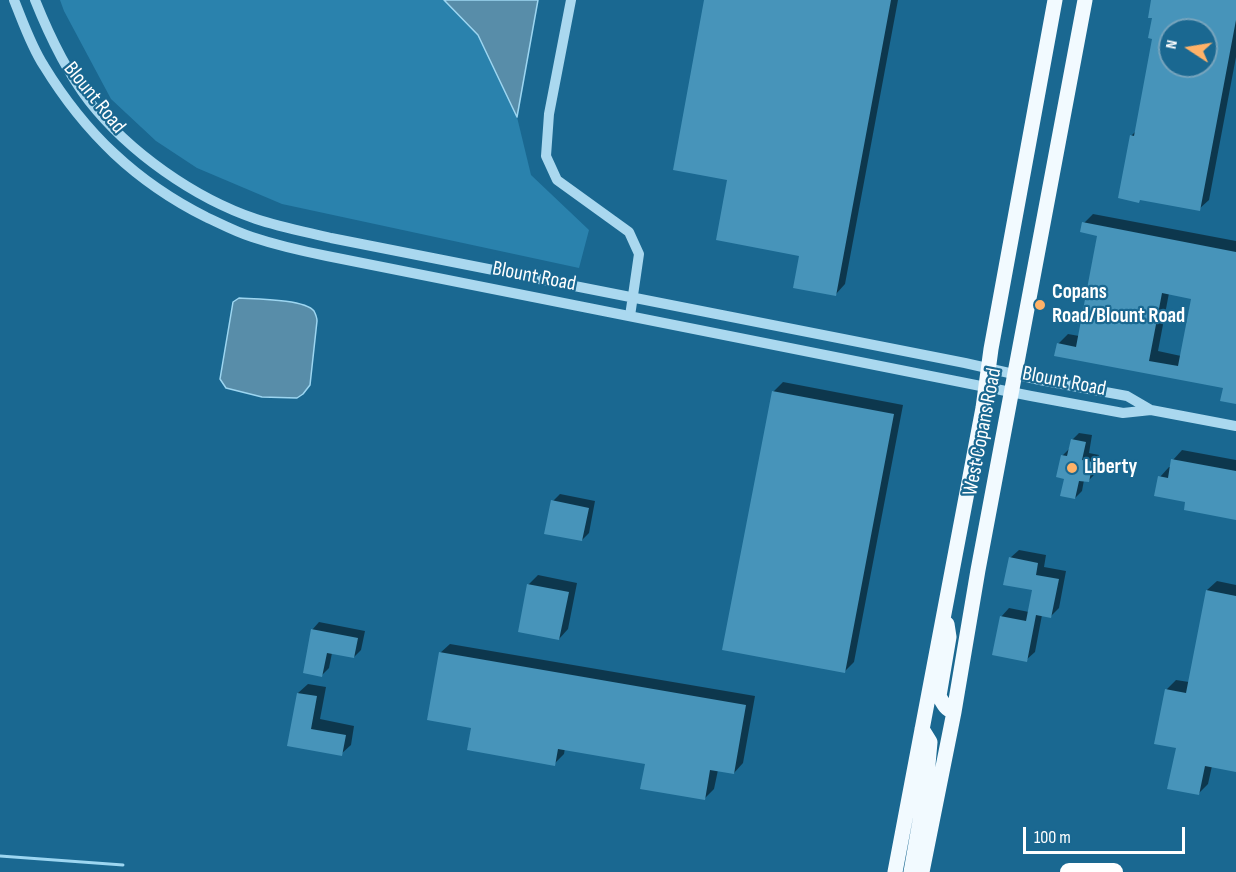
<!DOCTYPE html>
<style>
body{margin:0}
#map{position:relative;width:1236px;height:872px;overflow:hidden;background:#1a6891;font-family:"Sofia Sans Condensed",sans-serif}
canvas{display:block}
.north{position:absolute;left:1158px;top:18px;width:60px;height:60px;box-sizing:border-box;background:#1a6891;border:2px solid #76a4bd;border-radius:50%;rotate:282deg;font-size:16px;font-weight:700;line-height:24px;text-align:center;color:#fff}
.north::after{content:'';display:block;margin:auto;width:21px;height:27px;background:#ffb268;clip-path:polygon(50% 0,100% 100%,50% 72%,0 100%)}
.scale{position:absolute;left:1023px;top:827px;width:162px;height:27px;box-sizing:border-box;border:3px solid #fff;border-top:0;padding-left:8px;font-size:18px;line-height:21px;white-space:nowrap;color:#fff;-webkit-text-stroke:4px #1a6891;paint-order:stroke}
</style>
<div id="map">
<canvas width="1236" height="872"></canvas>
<div class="north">N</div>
<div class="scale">100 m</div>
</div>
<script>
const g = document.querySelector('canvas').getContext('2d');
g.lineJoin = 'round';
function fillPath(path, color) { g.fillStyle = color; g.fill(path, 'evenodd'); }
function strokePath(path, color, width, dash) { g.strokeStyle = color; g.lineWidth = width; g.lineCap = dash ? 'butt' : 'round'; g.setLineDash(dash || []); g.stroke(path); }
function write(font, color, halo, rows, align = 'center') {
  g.font = font + ' "Sofia Sans Condensed",sans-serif'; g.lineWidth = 4.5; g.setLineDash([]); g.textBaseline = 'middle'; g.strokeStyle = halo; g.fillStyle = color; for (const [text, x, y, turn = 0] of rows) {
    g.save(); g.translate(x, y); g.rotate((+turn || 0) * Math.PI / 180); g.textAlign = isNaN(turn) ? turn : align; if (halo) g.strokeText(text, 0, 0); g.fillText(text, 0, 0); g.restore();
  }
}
fillPath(new Path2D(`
 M60,0H445L478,35L517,117L531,175L589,230L579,268L282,204L197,168L156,141L111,99L64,11Z`), '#2a82ad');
const water = new Path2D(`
 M444,0H538L517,117L478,35Z
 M239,298C255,299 305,299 314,311C315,313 317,319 317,321L310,385L303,394L297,398L262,397L226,388L220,379L233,302Z`);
fillPath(water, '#588da9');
strokePath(water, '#9dd6f1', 1.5);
fillPath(new Path2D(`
 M705,0H898L845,284L836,294L801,254L729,179Z
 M1153,0H1236V57L1209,200L1199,209L1131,136L1136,131L1154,38ZM1170,30H1206V66H1170Z
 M1093,214L1236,241V402L1224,387L1058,344L1068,334L1079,336L1098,234L1084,223ZM1169,293L1192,297L1181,356L1158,351Z
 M783,382L903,405L854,662L844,672L773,392Z
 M1079,433L1092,435L1089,453L1099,455L1095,474L1088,481L1084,480L1082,491L1075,498L1065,477L1062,456L1069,449L1072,440Z
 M1182,450L1236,460V519L1187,501L1160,477L1169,467H1171L1173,460Z
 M560,494L595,501L589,533L582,540L553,501Z
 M1019,550L1046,555L1044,567L1066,571L1059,608L1051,616L1042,615L1035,652L1026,660L1001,617L1009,608L1029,612L1033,589L1010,558Z
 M538,575L577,583L568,629L559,639L528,585Z
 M1217,581L1236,585V771L1212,766L1208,784L1198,794L1178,747L1167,689L1176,680L1189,682L1207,590Z
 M319,622L365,631L361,650L354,657L332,653L329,668L322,675L312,630Z
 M450,644L755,696L743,763L734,773L718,770L714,789L705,798L646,762L565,748L564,754L554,764L472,727L440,653Z
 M308,684L326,687L320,719L354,726L351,745L341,754L289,745L298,693Z`), '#0007');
strokePath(new Path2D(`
 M0,856L123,865`), '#9dd6f1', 3);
fillPath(new Path2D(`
 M704,0H891L836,296L793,288L799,256L716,240L727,180L673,170Z
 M1151,0H1236V20L1200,211L1140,200L1139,203L1118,198L1130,135L1134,136L1152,39L1148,38L1152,18H1148ZM1170,30H1206V66H1170Z
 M1082,222L1236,252V404L1220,401L1223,388L1054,356L1057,343L1076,347L1097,236L1080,232ZM1162,293L1191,299L1178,366L1149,361Z
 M772,391L894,414L845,673L722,650Z
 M1071,439L1086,442L1082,460L1093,462L1089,482L1079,481L1075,499L1060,496L1064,479L1056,477L1061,455L1067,456Z
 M1171,459L1236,471V520L1184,510L1185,502L1154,496L1158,476L1168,478Z
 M551,500L589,508L582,541L544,534Z
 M1009,557L1038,563L1036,575L1059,579L1051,618L1036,615L1027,662L992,655L1000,616L1026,621L1032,590L1003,585Z
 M527,584L569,592L559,640L518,632Z
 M1206,590L1236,596V772L1205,766L1199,795L1167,789L1176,748L1154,744L1165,689L1186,693Z
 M311,629L358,638L354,658L327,653L322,677L303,673Z
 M439,652L746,705L734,774L710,770L705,800L640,789L645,764L558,749L555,766L467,750L471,728L427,720Z
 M297,693L317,696L311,729L346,735L342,756L287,746Z`), '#4794ba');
strokePath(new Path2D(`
 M14,0C23,22 31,46 44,66C85,133 136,182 206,217C221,224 236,232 252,237C276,245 302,251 327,256L1031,396L1123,413L1151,410
 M35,0C49,35 66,71 89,101C129,152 194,198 256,219C280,227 306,232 331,238L965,363L1040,380L1127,396L1151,410L1236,426
 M571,0L549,114L546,156L557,180L629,232L639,254L630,316`), '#aad8ef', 10);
strokePath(new Path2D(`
 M947,624L949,637L939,696C943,703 945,709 954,712
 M895,872L983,408L991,349L1055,0
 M911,872L926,787L930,742L922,729
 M922,872L954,712L978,570L1085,0`), '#f2faff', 15);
strokePath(new Path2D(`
 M1069,872H1114`), '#fff', 18);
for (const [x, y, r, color] of [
 [1040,305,6,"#ffb268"],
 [1072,468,6,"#ffb268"]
]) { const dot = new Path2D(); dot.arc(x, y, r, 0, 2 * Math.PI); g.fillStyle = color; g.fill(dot); strokePath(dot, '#1a6891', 2); }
write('21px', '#fff', '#1a6891', [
 ["Blount Road",94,98,51],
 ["Blount Road",534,277,11],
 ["Blount Road",1064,382,11],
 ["West Copans Road",983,432,-79]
]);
write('bold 21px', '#fff', '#1a6891', [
 ["Copans",1052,293],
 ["Road/Blount Road",1052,317],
 ["Liberty",1084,468]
], 'left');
</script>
